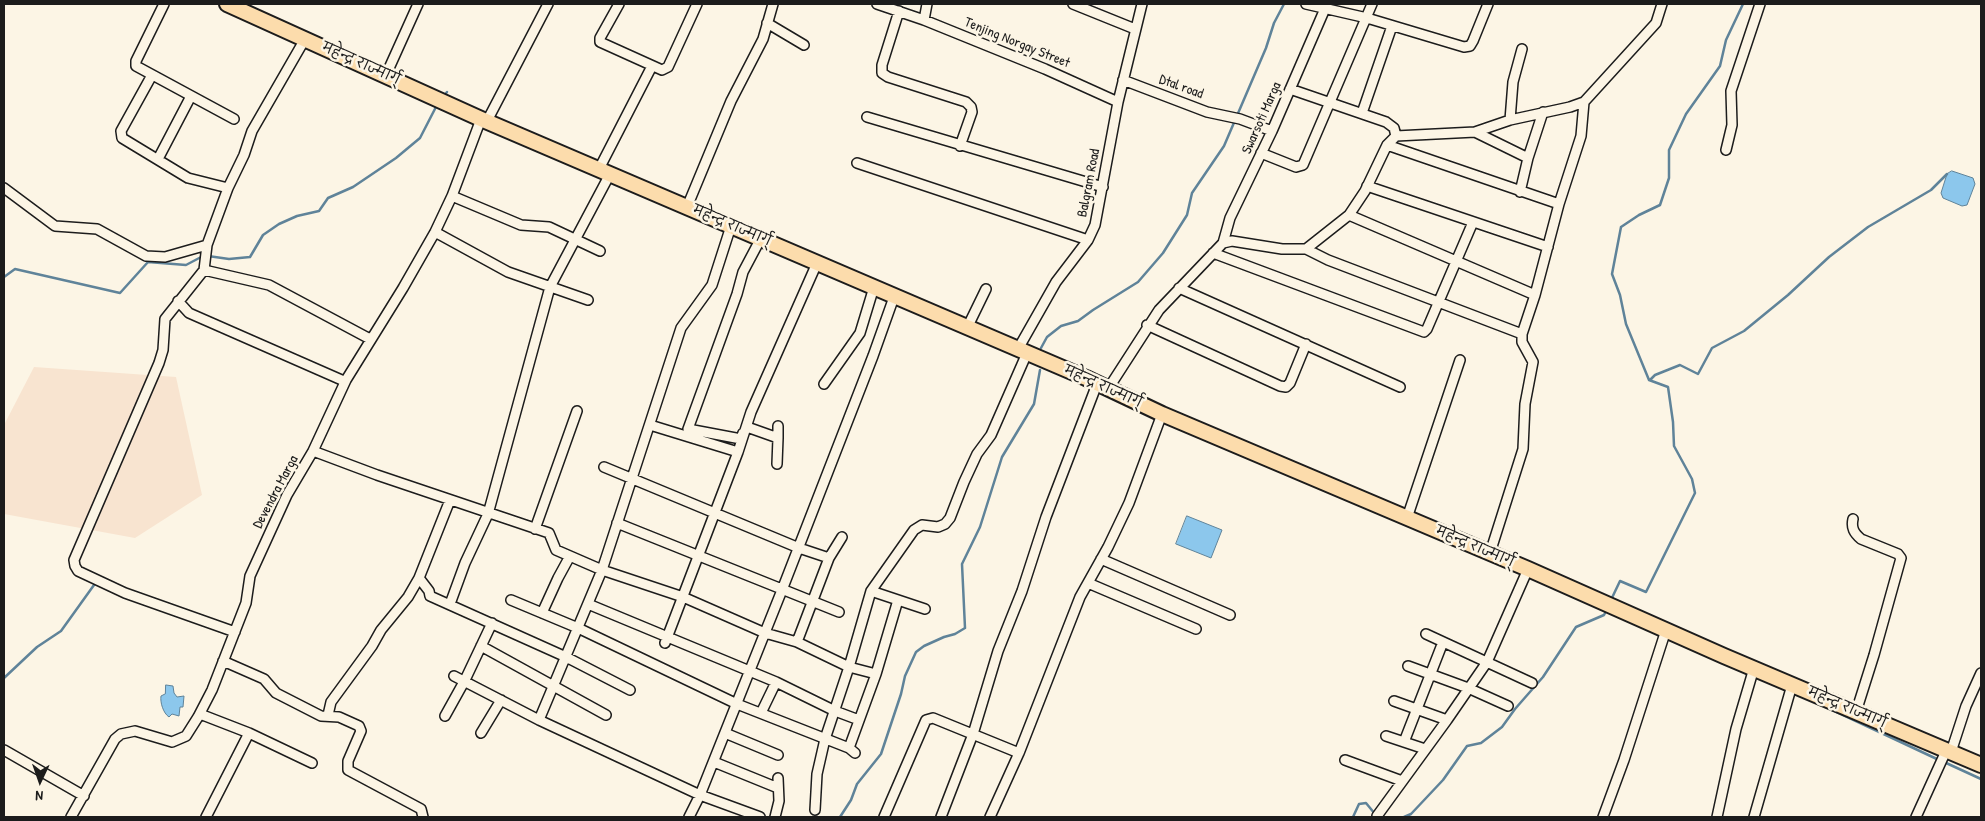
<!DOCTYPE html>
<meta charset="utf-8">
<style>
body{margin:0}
#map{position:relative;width:1985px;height:821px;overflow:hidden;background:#fcf5e5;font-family:"Patrick Hand",sans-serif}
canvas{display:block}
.frame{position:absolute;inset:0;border:5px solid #1c1c1c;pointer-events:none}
.north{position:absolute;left:15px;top:756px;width:50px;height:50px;-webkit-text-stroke:4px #fcf5e5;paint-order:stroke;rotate:183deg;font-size:14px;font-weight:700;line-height:20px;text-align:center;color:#1c1c1c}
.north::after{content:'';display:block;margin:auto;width:18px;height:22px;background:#1c1c1c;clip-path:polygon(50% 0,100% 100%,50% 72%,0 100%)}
</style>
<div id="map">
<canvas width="1985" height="821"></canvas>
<div class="frame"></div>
<div class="north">N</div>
</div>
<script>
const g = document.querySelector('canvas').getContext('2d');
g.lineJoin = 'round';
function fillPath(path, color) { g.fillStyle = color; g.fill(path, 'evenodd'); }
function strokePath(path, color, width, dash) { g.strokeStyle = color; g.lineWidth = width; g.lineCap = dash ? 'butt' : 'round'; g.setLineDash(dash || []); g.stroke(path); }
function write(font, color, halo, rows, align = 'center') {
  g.font = font + ' "Patrick Hand","Playpen Sans Deva",sans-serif'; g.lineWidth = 5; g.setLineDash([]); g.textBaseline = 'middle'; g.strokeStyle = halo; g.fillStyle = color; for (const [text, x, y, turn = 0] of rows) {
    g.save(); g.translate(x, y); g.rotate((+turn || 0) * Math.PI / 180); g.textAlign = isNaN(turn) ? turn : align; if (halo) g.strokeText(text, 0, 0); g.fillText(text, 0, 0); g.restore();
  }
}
fillPath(new Path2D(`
 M34,367L176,377L202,495L135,538L4,514V425Z`), '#f8e4d0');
const water = new Path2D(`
 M1952,171L1973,178L1975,184L1967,205L1962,206L1943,198L1941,193L1947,174Z
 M1187,516L1222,530L1211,558L1176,544Z
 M166,685L173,686L174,693L177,697L184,696L183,707H180L179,716L172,714L169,717C163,713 160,702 161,696L165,694Z`);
fillPath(water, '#8cc7ec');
strokePath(water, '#5f8399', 1);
strokePath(new Path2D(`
 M443,97L447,92
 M208,256L229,259L250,257L263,235L279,224L297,216L319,211L328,198L353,187L396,158L420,138L438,103
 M4,277L15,269L120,293L148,262L186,265L203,256
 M1041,348L1047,337L1061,326L1078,321L1093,310L1138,282L1163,253L1187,215L1192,193L1224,146L1266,48L1274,23L1284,4
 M1650,380L1655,375L1680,365L1698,374L1712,348L1744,331L1788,295L1829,257L1868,227L1931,190L1947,174
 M1610,602L1620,581L1646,592L1695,493L1692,479L1674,446L1673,422L1668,387L1649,380L1626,324L1620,295L1612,274L1621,227L1639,215L1660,205L1669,178V150L1686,114L1720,66L1726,40L1743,4
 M4,678L37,647L61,631L94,585
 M1826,707L1939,760
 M1944,762L1981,779
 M840,817L851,800L857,784L881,754L901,694L905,676L916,652L924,646L944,637L955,634L965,628L962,564L980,527L1002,457L1034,404L1040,370
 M1353,817L1359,804L1366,803L1375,814
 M1404,817L1411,814L1443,780L1467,746L1481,743L1502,727L1515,709L1543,677L1576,627L1604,615L1607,609`), '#5f8399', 2.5);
const minor = new Path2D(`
 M164,4L136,61V66L234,119
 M619,4L600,38V42L662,70L668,67L697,4
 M877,4L924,20L1045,69L1118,102
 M1073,4L1135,29
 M1306,4L1367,18L1464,47L1470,46L1473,41L1488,4
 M899,11L882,65V73L888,77L966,102L971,107L972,112L960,146
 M924,20L927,4
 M767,23L804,45
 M152,75L121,131L122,138L188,178L228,188
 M386,75L418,4
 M1123,80L1207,112L1240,119L1272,131
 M1290,89L1386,122L1394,128L1396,136
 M1362,113L1392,26
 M867,117L1103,187
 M1510,120L1513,82L1522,49
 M487,121L548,4
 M1475,132L1528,158L1543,112
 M1387,145L1559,204
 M1726,150L1732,125L1731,91L1760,4
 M1261,153L1296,167L1303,165L1372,4
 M158,159L191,96
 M857,163L1088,240
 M599,169L652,66
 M1367,186L1548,247
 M4,188L55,226L97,229L146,256L165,257L207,245
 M1520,192L1528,158
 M452,196L521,225L549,227L600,251
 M687,207L731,101L763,39L773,4
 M1349,215L1535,295
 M435,232L508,272L588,300
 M1223,243L1230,218L1272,131L1327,4
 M1306,249L1328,260L1522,334
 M1213,253L1424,332L1427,329L1473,222
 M204,270L269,285L370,339
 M1179,288L1400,387
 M178,301L189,313L344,381L346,380
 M1147,325L1280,386L1286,387L1290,383L1306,344
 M967,328L986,289
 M1018,349L1056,282L1088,240L1095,225L1118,102L1142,4
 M824,384L860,333L874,287
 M1108,389L1159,310L1223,243L1232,241L1282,249H1306L1349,215L1365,191L1387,145L1396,136L1475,132L1510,120L1570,107L1584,102L1656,23L1662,4
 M650,425L738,452
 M747,427L778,438L777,464
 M743,433L741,439L688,429L737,294L743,272L761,238
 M778,438V426
 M313,451L377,475L549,533L556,550L602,570L683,597L765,633L797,642L849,667L876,674
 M604,467L799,548L829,558
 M1407,518L1460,360
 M1853,519C1851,528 1854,533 1861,539L1898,554L1901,558L1874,655L1856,712
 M617,523L839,612
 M535,529L577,411
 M1490,553L1523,449L1525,404L1533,362L1522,342V334L1535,295L1559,204L1581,136L1584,102
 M1101,559L1230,615
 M419,578L429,591L430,596L566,657L630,690
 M1088,583L1196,629
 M871,591L925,609
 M511,600L578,628L737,704L849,748L855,753
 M450,604L465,563L488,514L550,287L610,174
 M588,604L776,682L835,711L859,720
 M542,613L558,578L570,556
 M235,632L125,593L78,571L75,566L74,560L159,363L163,350L165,319L204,270L207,245L228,188L244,155L252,131L305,39
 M1426,634L1532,683
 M797,642L829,558L842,537
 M665,643L738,452L751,412L817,263
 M481,646L606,715
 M223,661L264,679L276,693L321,716L339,717L359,726L361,731L348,761V770L421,809L423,817
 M1408,666L1468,688L1508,706
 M454,676L539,720L700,795L760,817
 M1394,701L1447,720
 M761,713L776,682
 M200,714L249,733L206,817
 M328,715L331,702L372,646L381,630L408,597L419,578L450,500
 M445,716L465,680L492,623
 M539,720L602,570L681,328L712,285L731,226
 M249,733L312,763
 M481,733L501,700
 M725,733L778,755
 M1386,736L1425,749
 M1404,742L1443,642
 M849,748L876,674L898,600
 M4,750L84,796
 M1951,752L1966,706L1981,673
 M1345,760L1402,781
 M714,762L778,788
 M815,810L817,774L825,739L849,667L871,591L914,530L922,525L938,527L945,524L950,518L964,482L977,454L991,435L1027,353
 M1377,816L1447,720L1487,662L1528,569
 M71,817L115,739L121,734L135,731L172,742L186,736L198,717L212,690L246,603L250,576L287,495L313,451L346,380L403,288L435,232L452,196L481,119
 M689,817L700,795L782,590L873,356L894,297
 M775,817L779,801L778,778
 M884,817L926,720L933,718L1019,753
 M941,817L973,734L998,651L1022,591L1046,517L1097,384
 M990,817L1019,753L1080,597L1108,547L1129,503L1162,414
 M1603,817L1624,760L1666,630
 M1717,817L1736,729L1754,668
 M1754,817L1792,685
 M1916,817L1946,751`);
const highway = new Path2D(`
 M227,4L481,119L1086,378L1162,414L1528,569L1724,656L1981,765`);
strokePath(minor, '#1c1c1c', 12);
strokePath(highway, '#1c1c1c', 18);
strokePath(minor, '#fcf5e5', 9);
strokePath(highway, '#fcdcac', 14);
write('14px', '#1c1c1c', '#fcf5e5', [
 ["Tenjing Norgay Street",1017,43,22],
 ["महेन्द्र राज्मार्ग्",361,64,24],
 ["Dtal road",1181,87,20],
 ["Swarsoti Marga",1262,118,-66],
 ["Balgram Road",1089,183,-79],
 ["महेन्द्र राज्मार्ग्",732,226,23],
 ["महेन्द्र राज्मार्ग्",1103,387,24],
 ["Devendra Marga",276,492,-62],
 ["महेन्द्र राज्मार्ग्",1475,547,23],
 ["महेन्द्र राज्मार्ग्",1847,708,23]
]);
</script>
